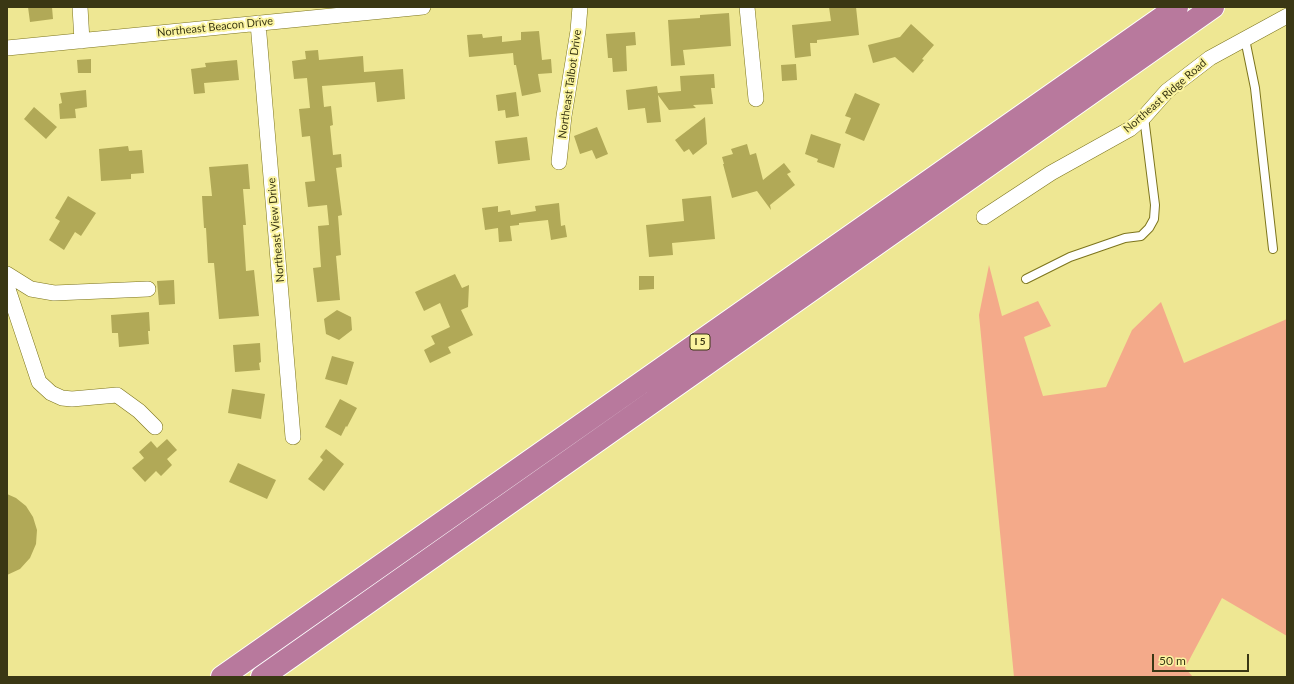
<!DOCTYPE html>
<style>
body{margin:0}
#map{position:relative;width:1294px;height:684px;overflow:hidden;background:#eee793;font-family:Lato,sans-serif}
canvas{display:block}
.frame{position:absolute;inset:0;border:8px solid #3a3714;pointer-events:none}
.scale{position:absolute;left:1152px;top:654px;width:97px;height:18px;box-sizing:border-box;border:2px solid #3a3714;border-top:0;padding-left:5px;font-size:12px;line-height:14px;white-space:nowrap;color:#3a3714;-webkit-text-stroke:3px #fbf4a0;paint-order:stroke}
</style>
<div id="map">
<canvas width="1294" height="684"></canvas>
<div class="frame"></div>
<div class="scale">50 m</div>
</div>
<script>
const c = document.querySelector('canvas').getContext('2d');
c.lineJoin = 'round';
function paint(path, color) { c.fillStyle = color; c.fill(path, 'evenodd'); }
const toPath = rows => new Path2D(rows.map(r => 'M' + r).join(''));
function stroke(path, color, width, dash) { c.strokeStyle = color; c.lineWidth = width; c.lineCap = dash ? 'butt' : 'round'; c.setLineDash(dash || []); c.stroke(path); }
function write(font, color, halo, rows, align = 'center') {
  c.font = font + ' Lato,sans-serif'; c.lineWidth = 4; c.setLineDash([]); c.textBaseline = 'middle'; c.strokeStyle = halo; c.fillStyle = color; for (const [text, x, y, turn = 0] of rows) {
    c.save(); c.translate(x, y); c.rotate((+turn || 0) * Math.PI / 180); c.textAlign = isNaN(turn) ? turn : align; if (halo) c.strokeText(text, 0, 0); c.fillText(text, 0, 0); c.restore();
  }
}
paint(toPath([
 [989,265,1002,316,1038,301,1051,326,1024,337,1043,396,1106,387,1132,330,1161,302,1184,363,1287,319,1287,636,1222,598,1185,668,1193,677,1014,677,979,315]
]), '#f4aa8a');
paint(toPath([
 [28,7,52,7,53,19,30,22],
 [829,7,856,7,859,35,817,40,817,43,810,43,811,56,795,58,792,25,831,21],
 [729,13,731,46,683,50,685,65,671,66,668,20,700,18,700,15],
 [911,24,934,45,922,59,924,60,913,73,895,57,873,63,868,45,900,37],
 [539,31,542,60,551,59,552,73,538,74,541,92,522,96,516,65,514,65,513,53,469,57,467,35,482,34,483,38,502,36,502,42,521,40,521,32],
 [635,32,636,45,626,46,627,71,613,72,612,58,608,58,606,34],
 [318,50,319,60,363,56,364,72,403,69,405,99,377,102,375,82,322,86,324,107,331,106,333,125,330,126,333,155,341,154,342,167,336,168,342,215,338,216,341,255,336,256,340,300,317,302,313,268,321,267,318,226,329,225,327,205,308,207,305,182,315,181,310,136,302,137,299,109,310,108,307,78,294,79,292,61,306,59,305,51],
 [91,59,91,73,78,73,77,60],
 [237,60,239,80,204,83,205,93,194,94,191,69,206,67,205,63],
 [796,64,797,80,782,81,781,65],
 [714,74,715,88,711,88,713,104,693,105,696,108,669,110,658,95,661,122,647,123,645,108,628,110,626,90,657,86,658,93,681,91,680,76],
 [86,90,87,107,75,109,76,118,60,119,59,104,62,103,60,93],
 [516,92,519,116,506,118,505,110,498,111,496,95],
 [855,93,880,104,864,141,845,133,851,118,845,116],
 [34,107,57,127,46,139,24,119],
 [705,117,707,144,693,155,689,149,684,152,675,140],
 [597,127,608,154,596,159,592,150,580,154,574,136],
 [811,134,841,144,834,168,817,162,818,159,805,154],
 [527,137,530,160,498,164,495,141],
 [747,144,750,155,756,153,763,180,784,163,791,172,787,174,795,185,770,205,771,210,757,191,732,198,723,164,724,164,722,157,733,154,731,149],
 [128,146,129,151,142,150,144,173,131,174,131,179,101,181,99,149],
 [248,164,250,189,243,189,246,225,243,225,246,271,254,270,259,316,219,319,214,263,208,263,206,228,204,228,202,196,212,196,209,167],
 [68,196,96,213,81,236,75,232,64,250,49,240,60,221,55,218],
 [711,196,715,239,672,243,673,255,649,257,646,225,684,221,682,199],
 [559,203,561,226,565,225,567,237,551,240,548,220,519,223,519,225,510,226,512,241,499,242,498,228,485,230,482,208,498,206,498,212,510,210,511,215,536,211,535,206],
 [455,274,462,288,469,285,468,307,461,310,473,335,448,347,451,353,430,363,424,350,435,344,431,336,450,327,440,303,424,311,415,292],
 [639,276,654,276,654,289,639,290],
 [174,280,175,304,159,305,157,281],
 [337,310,351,317,352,330,339,340,326,334,324,319],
 [149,312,150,331,148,331,149,344,119,347,118,333,112,333,111,315],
 [260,343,261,362,259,363,260,370,235,372,233,345],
 [332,356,354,362,347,385,325,379],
 [232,389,265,394,261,419,228,413],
 [340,399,357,408,347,427,346,426,341,436,325,427],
 [167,439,177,450,167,459,172,465,161,476,156,471,145,482,132,468,144,458,139,452,151,441,157,448],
 [326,449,344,464,324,491,308,479,323,460,320,457],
 [238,463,276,480,267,499,229,482],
 [7,494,16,498,26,506,33,517,37,530,36,544,30,558,20,569,7,575]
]), '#b1a957');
const lane = toPath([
 [1245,39,1255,88,1273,249],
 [1026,279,1070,257,1125,238,1141,236,1149,228,1154,219,1155,205,1144,117]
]);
const street = toPath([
 [80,7,82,41],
 [747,7,756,99],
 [258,23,293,437],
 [7,48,423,7],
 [559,162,564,116,578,31,580,7],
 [984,217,1051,173,1130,129,1144,117,1167,91,1210,58,1287,16],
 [7,274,31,289,54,293,148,289],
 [7,286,39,382,51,393,62,398,72,399,117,395,139,411,155,427]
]);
const highway = toPath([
 [222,677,1177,7],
 [262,677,1213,7]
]);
stroke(lane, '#7c741c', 10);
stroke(street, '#7c741c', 16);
stroke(highway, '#fff', 24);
stroke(lane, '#fff', 8);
stroke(street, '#fff', 15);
stroke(highway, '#b8799d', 22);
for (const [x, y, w] of [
 [700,342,20]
]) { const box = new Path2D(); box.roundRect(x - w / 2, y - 8, w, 16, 3); c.fillStyle = '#fbf4a0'; c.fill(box); stroke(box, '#3a3714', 1); }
write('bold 10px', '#3a3714', null, [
 ["I 5",700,342]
]);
write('11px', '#3a3714', '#fbf4a0', [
 ["Northeast Beacon Drive",215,27,-6],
 ["Northeast Talbot Drive",570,84,-82],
 ["Northeast Ridge Road",1165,96,-41],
 ["Northeast View Drive",276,230,-95]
]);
</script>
